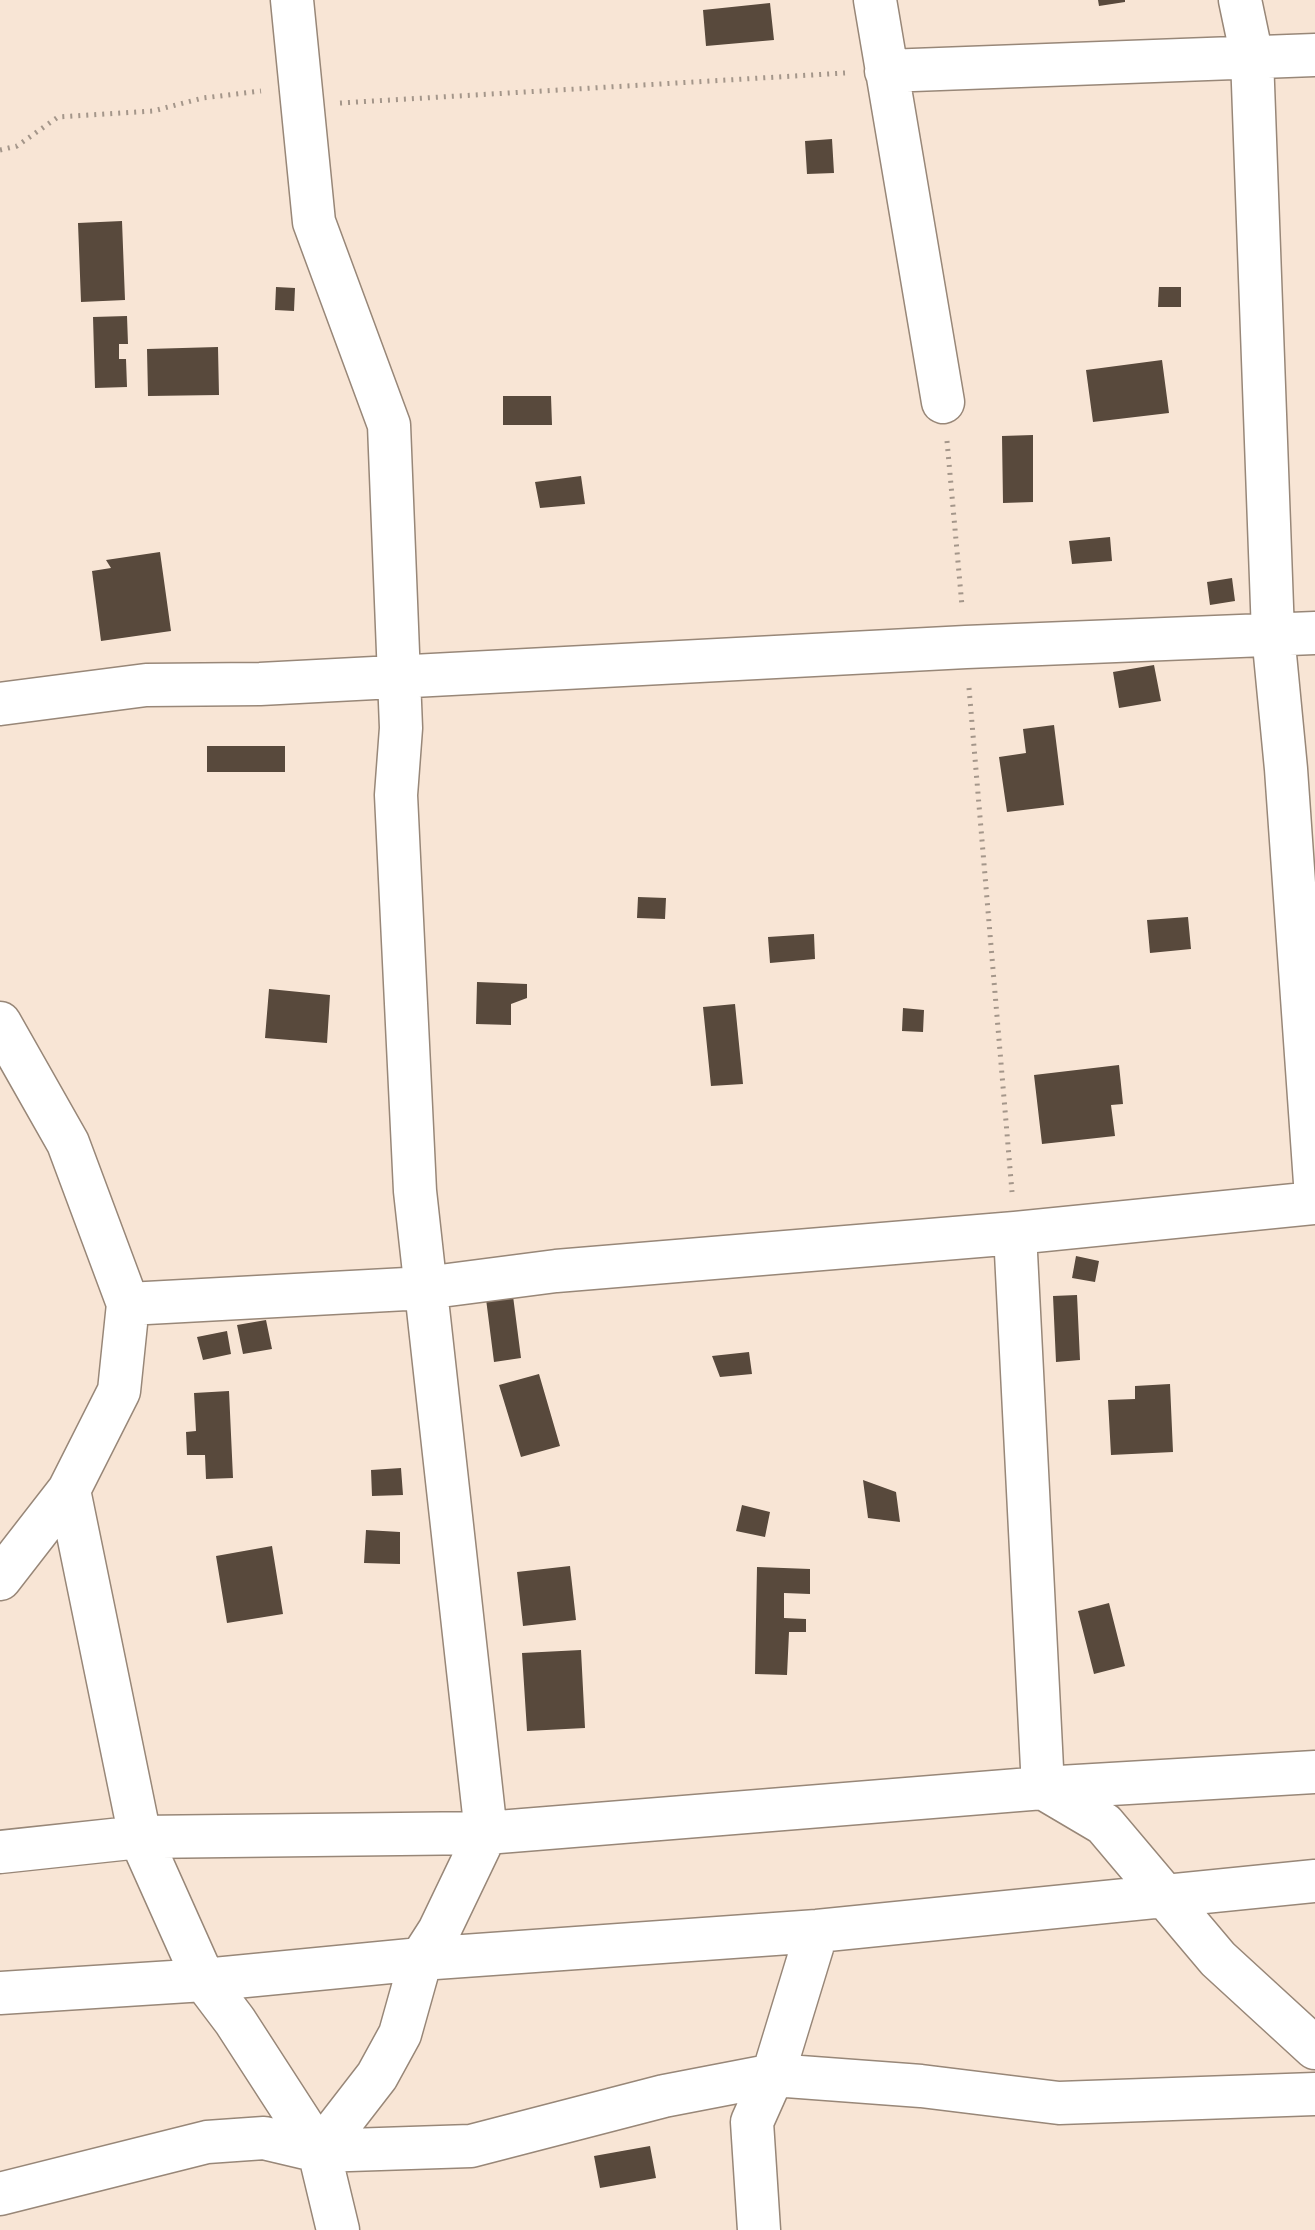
<!DOCTYPE html>
<style>
body{margin:0}
canvas{display:block;background:#f8e5d5}
</style>
<canvas width="1315" height="2230"></canvas>
<script>
const c = document.querySelector('canvas').getContext('2d');
c.lineJoin = 'round';
function paint(path, color) { c.fillStyle = color; c.fill(path, 'evenodd'); }
const toPath = rows => new Path2D(rows.map(r => 'M' + r).join(''));
function stroke(path, color, width, dash) { c.strokeStyle = color; c.lineWidth = width; c.lineCap = dash ? 'butt' : 'round'; c.setLineDash(dash || []); c.stroke(path); }
paint(toPath([
 [1098,0,1125,0,1125,2,1099,6],
 [770,3,774,40,706,46,703,10],
 [832,139,834,173,807,174,805,141],
 [122,221,125,300,81,302,78,223],
 [276,287,295,288,294,311,275,310],
 [1159,287,1181,287,1181,307,1158,307],
 [127,316,128,344,119,344,119,359,126,359,127,387,95,388,93,317],
 [218,347,219,395,148,396,147,349],
 [1162,360,1169,413,1093,422,1086,370],
 [503,396,551,396,552,425,503,425],
 [1033,435,1033,502,1003,503,1002,436],
 [581,476,585,504,540,508,535,482],
 [1110,537,1112,561,1072,564,1069,541],
 [160,552,171,631,101,641,92,571,111,568,106,560],
 [1232,578,1235,601,1210,605,1207,582],
 [1154,665,1161,701,1119,708,1113,672],
 [1054,725,1064,805,1007,812,999,757,1026,753,1023,729],
 [207,746,285,746,285,772,207,772],
 [638,897,666,898,665,919,637,918],
 [1188,917,1191,949,1150,953,1147,920],
 [814,934,815,959,770,963,768,937],
 [477,982,527,984,527,998,511,1004,511,1025,476,1024],
 [269,989,330,995,327,1043,265,1038],
 [735,1004,743,1084,711,1086,703,1007],
 [903,1008,924,1010,923,1032,902,1031],
 [1119,1065,1123,1104,1111,1105,1115,1136,1042,1144,1034,1075],
 [1076,1256,1099,1261,1095,1282,1072,1278],
 [1077,1295,1080,1360,1056,1362,1053,1296],
 [513,1296,521,1358,494,1362,486,1299],
 [266,1320,272,1349,243,1354,237,1325],
 [227,1331,231,1354,203,1360,197,1337],
 [749,1352,752,1374,720,1377,712,1356],
 [539,1374,560,1446,521,1457,499,1385],
 [1170,1384,1173,1452,1111,1455,1108,1400,1135,1399,1135,1386],
 [229,1391,233,1478,206,1479,205,1455,187,1455,186,1432,196,1431,194,1393],
 [401,1468,403,1495,372,1496,371,1470],
 [863,1480,896,1492,900,1522,868,1518],
 [742,1505,770,1512,765,1537,736,1531],
 [366,1530,400,1532,400,1564,364,1563],
 [272,1546,283,1614,227,1623,216,1556],
 [570,1566,576,1620,523,1626,517,1572],
 [757,1567,810,1569,810,1594,784,1593,784,1618,806,1619,806,1632,789,1632,787,1675,755,1674],
 [1109,1603,1125,1666,1094,1674,1078,1611],
 [581,1650,585,1728,527,1731,522,1653],
 [650,2146,656,2178,600,2188,594,2156]
]), '#58493c');
const street = toPath([
 [292,0,314,222,389,425,401,728,396,795,415,1191,486,1833,439,1931,421,1959,400,2034,377,2076,319,2151],
 [875,0,943,402],
 [1240,0,1252,57,1273,634,1286,769,1315,1183],
 [886,71,1315,55],
 [0,704,146,685,260,684,966,647,1315,633],
 [0,1023,68,1143,128,1304,119,1391,69,1490,140,1837,204,1980,235,2021,319,2151,338,2230],
 [1015,1233,1043,1788],
 [128,1304,425,1288,556,1271,1015,1233,1315,1203],
 [0,1579,69,1490],
 [1043,1788,1104,1824,1218,1959,1315,2048],
 [0,1852,140,1837,486,1833,1043,1788,1315,1772],
 [0,1993,204,1980,421,1959,817,1931,1315,1881],
 [0,2194,207,2142,264,2138,319,2151,471,2146,664,2096,773,2075,921,2086,1059,2103,1315,2094],
 [759,2230,752,2122,773,2075,817,1931]
]);
stroke(street, '#988778', 45);
stroke(toPath([
 [340,103,845,73],
 [0,150,17,146,58,117,153,111,203,98,261,91],
 [947,441,962,606],
 [969,688,1012,1192]
]), '#a4968a', 5, [2, 6]);
stroke(street, '#fff', 42);
</script>
